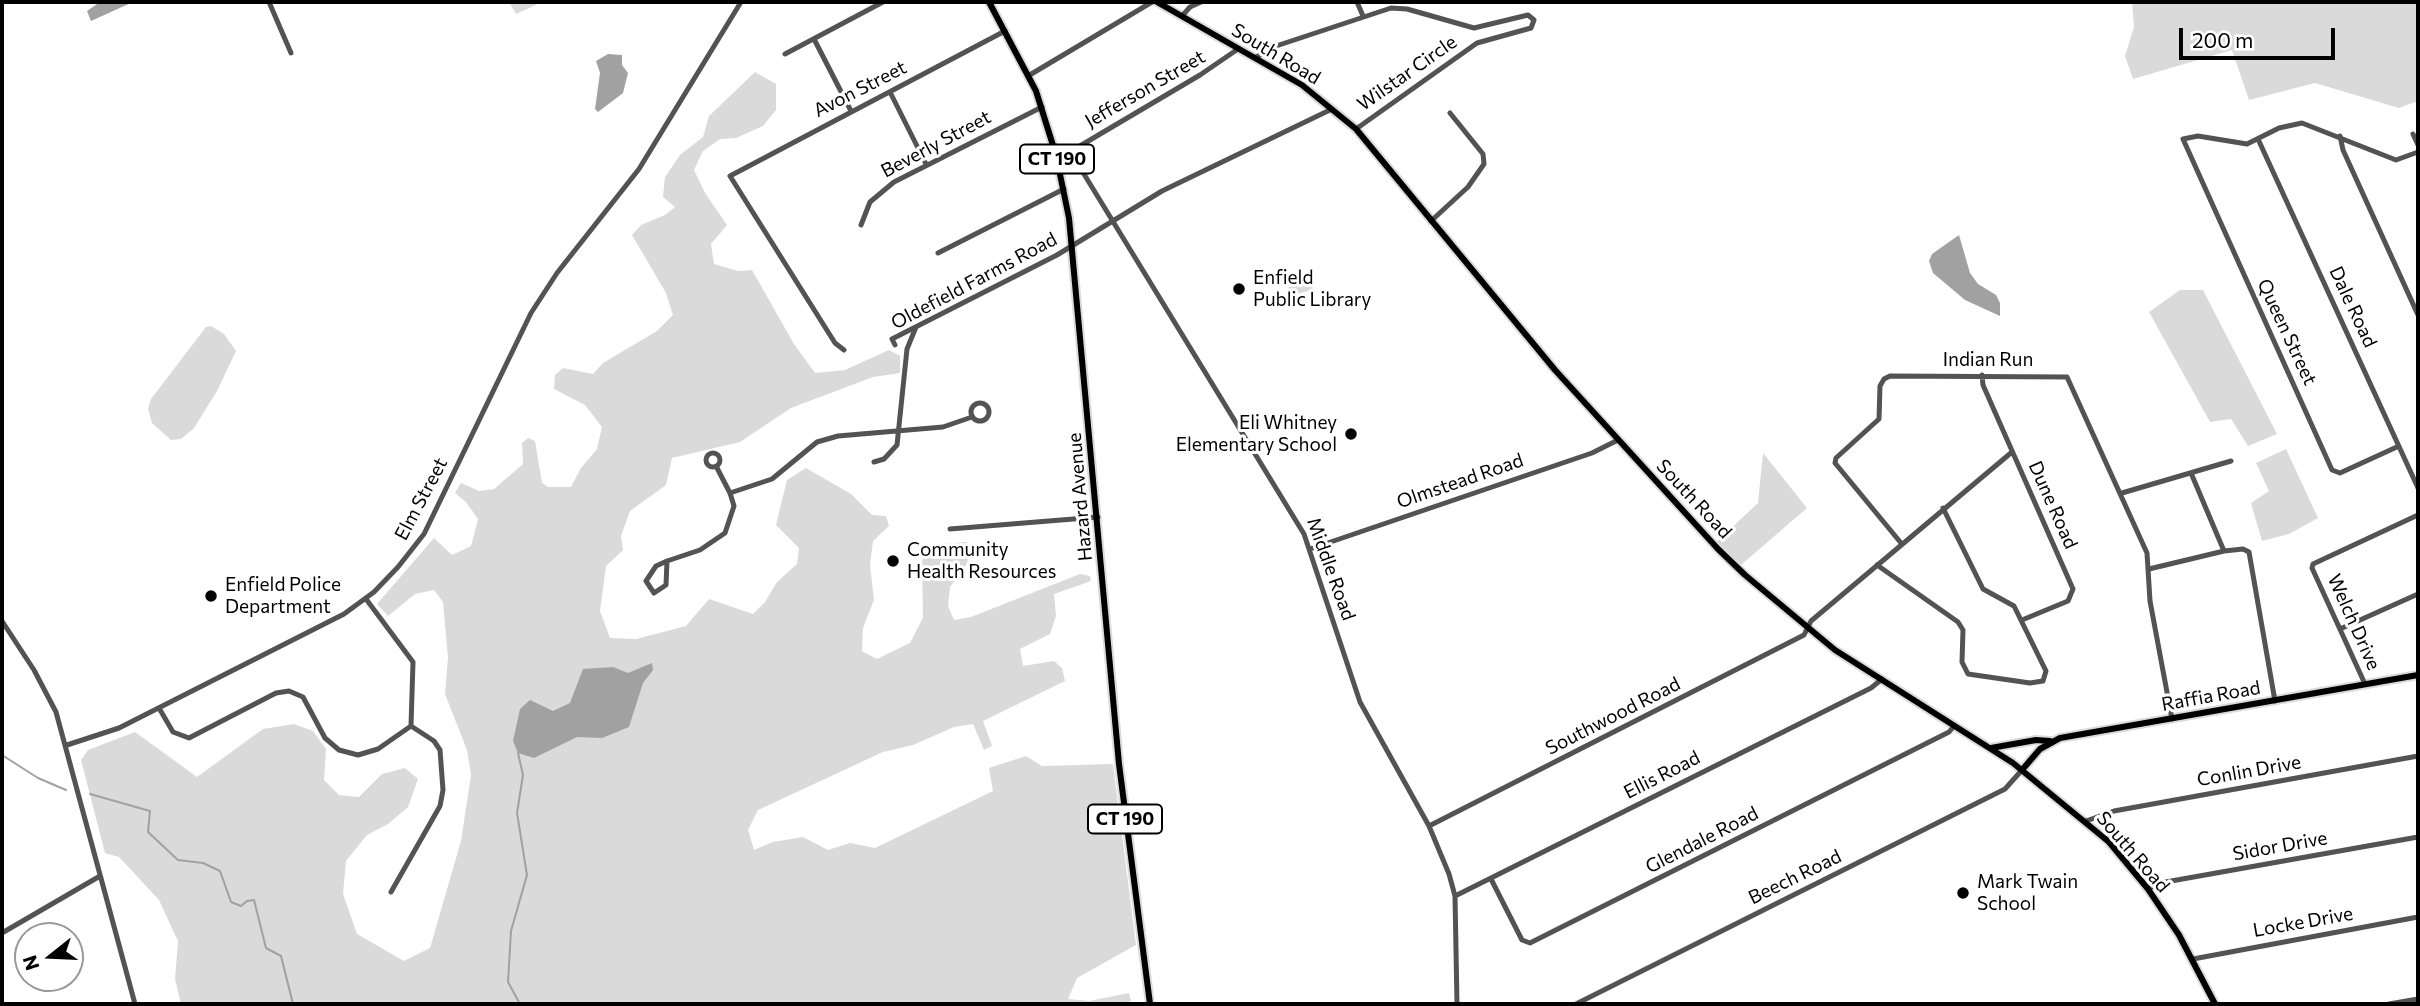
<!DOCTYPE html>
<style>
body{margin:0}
#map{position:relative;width:2420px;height:1006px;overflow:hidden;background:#fff;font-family:Commissioner,sans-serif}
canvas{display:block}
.frame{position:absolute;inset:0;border:4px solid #000;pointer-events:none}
.north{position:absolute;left:14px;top:922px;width:70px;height:70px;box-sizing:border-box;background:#fff;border:2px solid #999;border-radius:50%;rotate:252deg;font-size:19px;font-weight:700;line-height:28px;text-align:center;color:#000}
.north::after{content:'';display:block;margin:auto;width:24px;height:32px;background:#000;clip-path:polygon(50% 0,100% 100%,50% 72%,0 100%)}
.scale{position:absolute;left:2179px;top:28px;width:156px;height:32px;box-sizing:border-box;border:4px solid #000;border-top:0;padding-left:9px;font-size:21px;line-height:24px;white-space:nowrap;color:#000;-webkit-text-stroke:5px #fff;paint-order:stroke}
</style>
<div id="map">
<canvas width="2420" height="1006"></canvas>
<div class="frame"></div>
<div class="north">N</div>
<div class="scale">200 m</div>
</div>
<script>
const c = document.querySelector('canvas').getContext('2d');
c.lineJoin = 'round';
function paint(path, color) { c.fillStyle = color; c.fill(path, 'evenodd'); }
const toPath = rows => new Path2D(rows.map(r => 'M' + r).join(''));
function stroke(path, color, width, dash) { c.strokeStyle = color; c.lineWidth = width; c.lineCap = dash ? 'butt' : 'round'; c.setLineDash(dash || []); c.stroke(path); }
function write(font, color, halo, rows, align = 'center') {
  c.font = font + ' Commissioner,sans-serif'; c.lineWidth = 6; c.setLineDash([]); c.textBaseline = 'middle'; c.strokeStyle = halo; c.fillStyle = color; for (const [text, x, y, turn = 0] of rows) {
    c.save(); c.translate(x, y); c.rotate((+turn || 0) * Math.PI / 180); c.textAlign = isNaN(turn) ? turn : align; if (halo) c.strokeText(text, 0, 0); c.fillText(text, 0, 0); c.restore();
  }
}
paint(toPath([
 [509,2,542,2,516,14],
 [2132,2,2418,2,2418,101,2399,108,2315,83,2249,100,2232,50,2133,79,2125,56,2134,27],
 [755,72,776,84,776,110,763,126,736,138,720,139,703,151,694,170,705,193,727,225,711,244,714,264,738,271,752,270,794,344,815,373,845,370,889,350,900,356,900,373,873,377,791,408,740,442,672,458,666,485,630,511,621,536,623,550,606,566,600,611,610,638,636,639,686,626,709,599,753,614,765,602,777,582,797,564,799,548,776,525,787,480,806,468,851,494,872,515,886,516,889,526,873,541,870,565,874,600,863,628,862,651,877,659,910,643,923,618,922,562,926,545,967,542,972,550,966,565,950,587,948,606,954,620,971,617,1080,574,1090,576,1091,581,1054,594,1056,616,1050,634,1020,649,1023,666,1054,661,1062,668,1065,681,983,721,992,746,984,750,973,724,954,727,913,745,883,752,758,810,748,830,754,850,773,842,803,837,828,850,850,843,875,848,993,791,989,768,1026,756,1042,766,1113,764,1136,945,1077,978,1068,999,1089,1001,1129,993,1131,1001,1122,1004,181,1004,175,979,178,941,159,900,119,857,105,853,81,760,88,750,135,732,197,777,263,729,294,724,313,731,326,749,324,780,339,795,359,797,382,774,405,768,418,779,408,807,388,824,367,835,346,861,343,894,357,934,404,961,430,948,461,841,471,775,467,750,445,694,448,658,443,602,434,590,415,594,388,616,377,604,434,538,452,555,471,546,478,519,466,502,455,493,461,483,479,491,494,489,523,464,522,443,528,438,535,441,542,483,548,487,571,487,581,468,597,449,602,427,585,405,554,389,555,375,563,368,593,374,603,363,657,331,673,315,666,293,632,235,641,225,665,215,675,207,663,197,665,177,680,155,703,137,709,116],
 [1294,281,1311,281,1313,290,1291,295,1288,288],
 [2180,290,2203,290,2277,434,2248,446,2231,419,2210,422,2149,312],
 [211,326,224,334,236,351,217,391,194,428,181,439,171,440,152,423,148,409,151,399,206,327],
 [2286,449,2318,518,2289,534,2262,541,2251,503,2269,491,2256,463],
 [1763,453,1807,508,1734,571,1711,547,1758,503]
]), '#dadada');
paint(toPath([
 [100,2,133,2,91,21,87,11],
 [608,54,622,55,622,65,628,73,623,93,598,112,595,109,600,73,596,61],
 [1959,235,1970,273,1978,284,1996,295,2000,303,2000,316,1965,300,1933,273,1929,261,1932,254],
 [652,663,653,670,643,683,629,727,602,738,577,737,534,758,518,753,513,741,520,709,530,700,553,711,570,703,583,669,613,667,628,673]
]), '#a1a1a1');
stroke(toPath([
 [518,753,523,775,517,813,527,875,511,931,508,982,520,1004],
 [2,755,38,778,66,790],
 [90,794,150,811,148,832,178,860,203,863,220,871,231,902,241,906,247,901,254,900,266,948,281,956,293,1004]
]), '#a1a1a1', 2);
const major = toPath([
 [989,2,1036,91,1056,155,1069,218,1119,764,1150,1004],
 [1157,2,1302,85,1356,129,1555,370,1718,549,1745,575,1835,650,2013,763,2109,842,2148,889,2179,935,2215,1004],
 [1991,748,2036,740,2050,741],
 [2022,770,2040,749,2060,738,2418,675]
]);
stroke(major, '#dbdbdb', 10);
stroke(toPath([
 [269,2,291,53],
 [1357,2,1363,16],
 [1182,16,1190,7,1201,2],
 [814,39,851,111],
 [785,54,883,2],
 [1255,58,1273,47,1391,8,1407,9,1474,28,1528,15,1534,20,1531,28,1477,43,1356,129],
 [1028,76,1152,2],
 [890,92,926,164],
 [2413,134,2418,145],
 [2340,136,2343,150,2418,315],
 [2258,139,2418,488],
 [1068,153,1200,75,1238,49],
 [1056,155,1068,153,1076,161,1304,534,1360,702,1429,826,1449,874,1455,896,1457,1004],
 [1431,221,1468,187,1484,164,1483,154,1450,113],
 [861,225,870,202,894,182,1042,107],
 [938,253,1064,189],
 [895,345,892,339,1057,255,1162,191,1332,109],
 [844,350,835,343,730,176,1005,31],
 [1982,375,1983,385,2073,589,2068,601,2022,620],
 '971 412a9 9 0 1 1 18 0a9 9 0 1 1-18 0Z',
 [2399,446,2340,473,2332,470,2183,139,2198,136,2247,144,2279,128,2302,123,2396,160,2418,152],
 '706 460a7 7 0 1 1 14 0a7 7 0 1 1-14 0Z',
 [874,462,884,459,897,445,907,349,916,327],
 [716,466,730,493],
 [2191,473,2224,551],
 [2122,493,2231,461],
 [950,529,1098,517],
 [1901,543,1835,463,1836,458,1879,419,1880,386,1884,379,1890,376,2067,377,2147,553,2150,601,2172,719],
 [1310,549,1592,453,1618,440],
 [667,561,666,585,654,593,646,581,656,566,667,561,700,550,725,533,734,506,730,493,772,479,817,442,838,436,943,427,972,417],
 [1877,565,1958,622,1963,630,1962,662,1968,674,2030,683,2043,681,2046,671,2014,606,1983,589,1943,508],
 [2149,569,2224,551,2243,549,2249,552,2275,701],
 [2,621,34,670,56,712,135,1004],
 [2340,629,2418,594],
 [2365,684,2312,568,2313,564,2418,515],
 [159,708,173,732,189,738,276,693,289,691,303,697,325,738,339,750,358,755,378,749,411,726,413,662,366,599],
 [67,745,119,728,344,614,374,592,398,567,424,534,531,313,557,273,639,169,741,2],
 [2086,821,2114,811,2418,756],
 [1429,826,1804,635,1811,621,2012,452],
 [1491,879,1522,940,1530,943,1949,732,1954,726],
 [2148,889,2160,883,2418,837],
 [391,892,440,806,443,790,440,750,434,741,411,726],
 [1455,896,1871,688,1882,679],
 [2,933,100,876],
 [2193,959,2418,917],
 [1576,1004,1993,795,2005,789,2022,770],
 [2389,1004,2418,999]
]), '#535353', 5);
stroke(major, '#000', 6);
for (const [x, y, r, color] of [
 [1239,289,7,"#000"],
 [1351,434,7,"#000"],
 [893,561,7,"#000"],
 [211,596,7,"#000"],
 [1963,893,7,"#000"]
]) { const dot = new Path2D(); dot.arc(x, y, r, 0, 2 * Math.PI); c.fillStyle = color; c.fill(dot); stroke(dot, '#fff', 2.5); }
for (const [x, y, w] of [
 [1057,159,74],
 [1125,819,74]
]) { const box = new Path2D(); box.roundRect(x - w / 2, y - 14.5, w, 29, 5); c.fillStyle = '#fff'; c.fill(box); stroke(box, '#000', 2); }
write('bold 18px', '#000', null, [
 ["CT 190",1057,159],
 ["CT 190",1125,819]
]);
write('19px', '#000', '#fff', [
 ["South Road",1276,54,31],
 ["Wilstar Circle",1407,73,-35],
 ["Avon Street",860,89,-27],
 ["Jefferson Street",1145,89,-30],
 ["Beverly Street",936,144,-28],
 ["Oldefield Farms Road",974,281,-28],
 ["Dale Road",2353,307,65],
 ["Queen Street",2287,332,65],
 ["Indian Run",1988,360],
 ["Olmstead Road",1460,481,-19],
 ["Hazard Avenue",1080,497,-95],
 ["Elm Street",421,499,-62],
 ["South Road",1694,499,47],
 ["Dune Road",2053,505,66],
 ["Middle Road",1331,569,70],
 ["Welch Drive",2354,622,66],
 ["Raffia Road",2211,696,-10],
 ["Southwood Road",1613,716,-27],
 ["Conlin Drive",2249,771,-10],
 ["Ellis Road",1662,775,-27],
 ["Glendale Road",1702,840,-27],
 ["Sidor Drive",2280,846,-10],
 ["South Road",2133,852,49],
 ["Beech Road",1795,877,-26],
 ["Locke Drive",2303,922,-10]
]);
write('19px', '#000', '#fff', [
 ["Enfield",1253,278],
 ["Public Library",1253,300],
 ["Eli Whitney",1337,423,"right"],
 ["Elementary School",1337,445,"right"],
 ["Community",907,550],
 ["Health Resources",907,572],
 ["Enfield Police",225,585],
 ["Department",225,607],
 ["Mark Twain",1977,882],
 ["School",1977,904]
], 'left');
</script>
